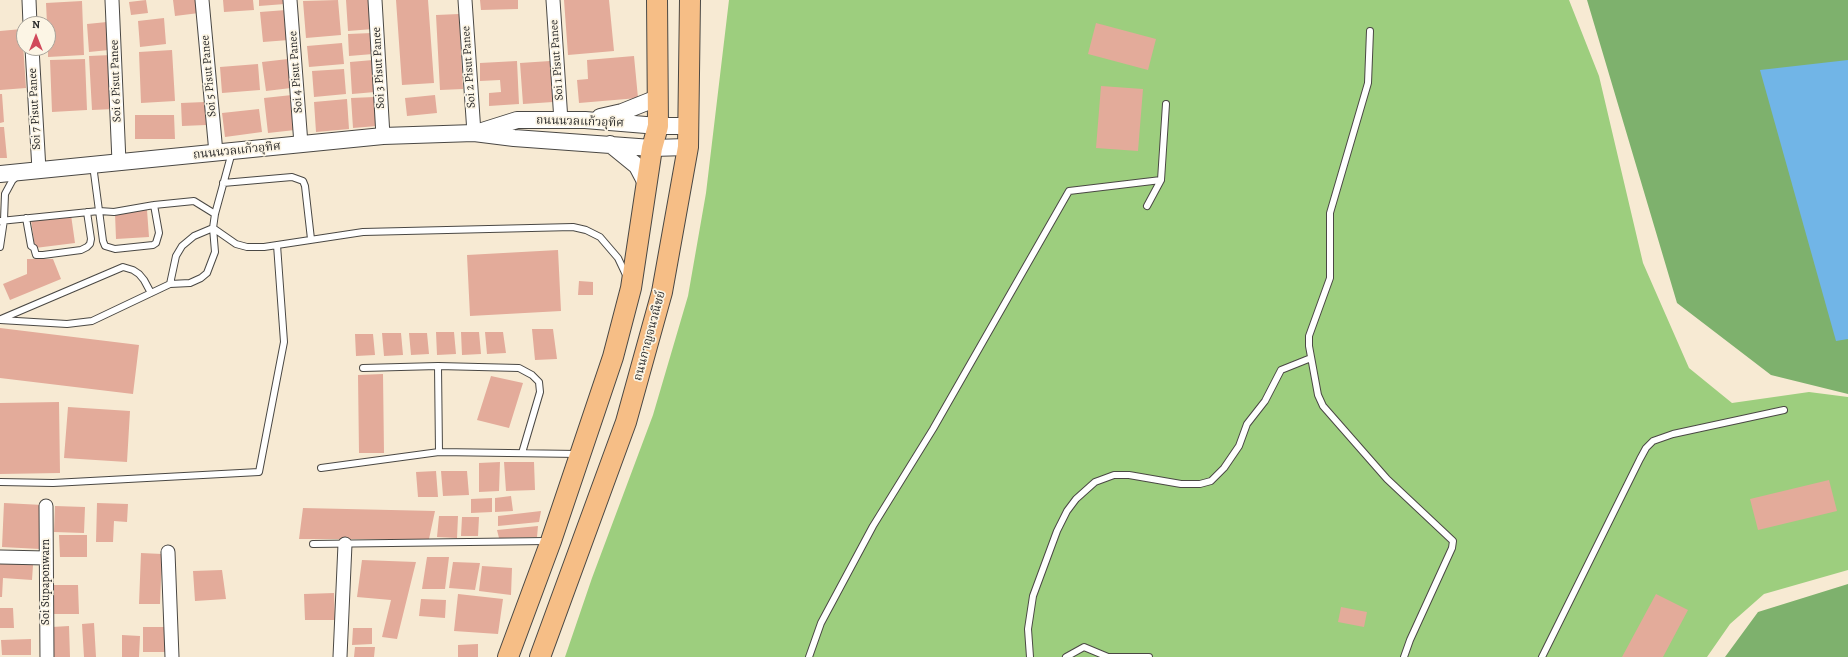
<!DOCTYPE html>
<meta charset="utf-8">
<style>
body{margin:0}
#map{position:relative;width:1848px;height:657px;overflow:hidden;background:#f7ead3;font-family:Alegreya,serif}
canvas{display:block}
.north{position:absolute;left:16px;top:16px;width:40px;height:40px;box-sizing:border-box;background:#fcf5e5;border:1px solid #a8a49b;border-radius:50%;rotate:0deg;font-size:11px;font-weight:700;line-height:16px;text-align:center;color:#2b2b2b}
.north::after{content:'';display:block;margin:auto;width:14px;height:18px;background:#d1495b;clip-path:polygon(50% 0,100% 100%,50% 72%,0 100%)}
</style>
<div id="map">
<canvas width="1848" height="657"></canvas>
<div class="north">N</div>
</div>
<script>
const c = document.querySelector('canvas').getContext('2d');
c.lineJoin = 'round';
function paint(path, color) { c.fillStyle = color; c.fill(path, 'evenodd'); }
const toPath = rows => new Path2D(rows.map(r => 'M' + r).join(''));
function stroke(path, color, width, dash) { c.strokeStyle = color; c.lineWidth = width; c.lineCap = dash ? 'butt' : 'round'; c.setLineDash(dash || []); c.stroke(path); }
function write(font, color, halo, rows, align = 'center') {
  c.font = font + ' Alegreya,"Noto Serif Thai",serif'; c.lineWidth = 3.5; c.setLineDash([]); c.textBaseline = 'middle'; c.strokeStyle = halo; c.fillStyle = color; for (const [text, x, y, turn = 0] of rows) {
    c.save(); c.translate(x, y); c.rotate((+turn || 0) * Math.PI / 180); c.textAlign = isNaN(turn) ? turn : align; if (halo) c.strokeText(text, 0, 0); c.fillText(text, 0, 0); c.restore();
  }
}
paint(toPath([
 [729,0,1569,0,1599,76,1643,263,1689,368,1732,403,1809,392,1848,397,1848,570,1764,594,1730,624,1707,657,565,657,592,578,653,415,688,296,706,193]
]), '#9dce7e');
paint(toPath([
 [1587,0,1848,0,1848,394,1771,375,1677,303],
 [1848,584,1848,657,1725,657,1758,612]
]), '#7eb16d');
paint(toPath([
 [1848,60,1848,339,1836,341,1760,70]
]), '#71b5e7');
paint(toPath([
 [146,0,148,13,131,15,129,2],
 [173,0,198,0,199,13,175,16],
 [223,0,253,0,254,10,224,12],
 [259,0,285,0,285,4,259,6],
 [338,0,341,35,306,38,303,1],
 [346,0,370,0,373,29,348,31],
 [396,0,428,0,434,83,402,85],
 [480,0,518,0,518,9,481,10],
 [564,0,609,0,614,51,568,55],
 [82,1,84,55,48,57,48,24,47,24,46,3],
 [286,10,289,40,263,42,260,12],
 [459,14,463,89,440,90,436,15],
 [164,18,166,44,140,47,138,21],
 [107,22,109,50,89,52,87,24],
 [1096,23,1156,39,1148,70,1088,54],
 [22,29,26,88,0,90,0,31],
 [372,33,373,54,349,56,348,34],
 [342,43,344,64,309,67,307,46],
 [172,50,175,101,141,103,139,52],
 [111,55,114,109,92,110,89,56],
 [634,56,638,98,579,103,577,80,588,79,587,60],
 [85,59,87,110,52,112,50,60],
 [288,59,291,88,266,91,262,62],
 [373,60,375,92,352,94,350,62],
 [517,61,519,104,489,106,489,93,501,92,500,80,480,81,480,63],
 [550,61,553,102,523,104,520,63],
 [258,64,260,90,222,93,220,67],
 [344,69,346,94,314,97,312,71],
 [1101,86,1143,89,1138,151,1096,148],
 [0,94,2,94,4,122,0,123],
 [292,95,295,130,268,133,264,98],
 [435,95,437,113,407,116,405,98],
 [375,97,377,126,353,128,351,98],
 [347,99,349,129,316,132,314,102],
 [205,102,206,125,182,126,181,103],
 [259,109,262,132,225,137,222,113],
 [135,115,174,115,175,139,135,139],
 [0,127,4,127,7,158,0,158],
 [147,210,149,237,116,239,115,213],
 [71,215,75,243,35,248,31,220],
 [558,250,561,311,470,316,467,255],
 [27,259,53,259,61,279,10,300,3,284,27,274],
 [579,281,593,282,593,295,578,295],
 [0,328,139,345,133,394,0,378],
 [532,329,553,329,557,359,535,360],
 [436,332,454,332,456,354,437,355],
 [461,332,479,332,481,354,462,355],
 [485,332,503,332,506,353,487,354],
 [382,333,401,333,403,355,384,356],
 [409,333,427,333,429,354,411,355],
 [355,334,373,334,375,355,356,356],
 [383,374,384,453,359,453,358,375],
 [491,376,523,383,509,428,477,420],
 [59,402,60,473,0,474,0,403],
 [68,407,130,411,127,462,64,458],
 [500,462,499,491,479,492,479,463],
 [504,462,534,462,535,490,506,491],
 [436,471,438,497,418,497,416,472],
 [441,471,467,471,469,495,443,496],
 [1829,480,1837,511,1758,530,1750,499],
 [511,496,513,511,495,512,495,498],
 [492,498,492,512,471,513,471,499],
 [4,503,43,505,40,549,2,547],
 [97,503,128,504,127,522,114,521,113,542,96,542],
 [55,506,85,507,84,533,54,532],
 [303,508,435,511,429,539,299,539],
 [541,511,539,522,498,526,498,516],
 [439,516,458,516,457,538,437,537],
 [462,517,479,517,478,536,461,536],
 [538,526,537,537,499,538,497,530],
 [59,535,87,535,87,557,60,557],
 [141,553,162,554,160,604,139,604],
 [427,557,449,557,445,589,422,589],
 [362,560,416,562,397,639,382,637,391,600,357,597],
 [453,562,480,563,475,590,449,588],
 [0,563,33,565,32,580,3,578,2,597,0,597],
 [482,566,512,568,511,595,479,591],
 [222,570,226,599,195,601,193,571],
 [52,585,78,585,79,614,53,614],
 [334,593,335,620,305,620,304,594],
 [458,594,503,599,498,634,454,631],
 [1656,594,1688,610,1663,657,1622,657],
 [421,599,446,600,445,618,419,616],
 [1341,607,1367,612,1364,627,1338,622],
 [0,608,13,608,14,628,0,628],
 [94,623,96,657,84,657,82,624],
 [69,626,70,657,53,657,52,627],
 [143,627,166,627,165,652,143,652],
 [353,628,372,628,372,644,352,645],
 [122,635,140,636,139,657,122,657],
 [31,639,31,655,2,655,1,640],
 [478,644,478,657,458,657,458,645],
 [355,647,375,647,374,657,354,657]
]), '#e3ab9a');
const service = toPath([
 [1370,31,1368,83,1330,213,1330,278,1309,336,1309,346,1318,395,1323,406,1387,479,1453,541,1452,548,1410,640,1404,657],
 [232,152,215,214,213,228,236,244,247,247,264,247,363,232,573,227,586,230,600,237,618,258,627,277],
 [93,165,103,241,105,246,115,249,153,245,156,243,159,233,154,205],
 [223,183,292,177,303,181,305,186,311,239],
 [1147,206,1161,180,1166,104],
 [26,218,31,246,34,248,36,255,43,255,81,250,87,247,90,244,91,239,87,212],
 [0,221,99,211,114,212,154,205,194,201,215,214],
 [213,228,215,252,207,273,201,278,190,283,170,284,176,256,182,246,194,236,213,228],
 [0,247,4,220,5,194,12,181,18,175],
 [1,319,123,267,133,270,139,274,144,280,151,293],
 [0,320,67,324,92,321,170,284],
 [438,366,439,452],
 [363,368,438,366,519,368,532,375,539,382,540,392,522,453],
 [321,468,439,452,578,454],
 [0,482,53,483,259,472,284,342,277,245],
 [313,544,547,541],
 [809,657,821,623,873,526,933,429,1069,191,1161,180],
 [1030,657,1028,629,1033,596,1057,531,1067,511,1076,499,1095,482,1114,475,1129,475,1181,484,1200,484,1211,481,1224,468,1239,446,1247,424,1265,401,1281,370,1311,358],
 [1066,657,1084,647,1108,657,1149,657],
 [1542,657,1640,459,1646,448,1653,441,1673,434,1784,410]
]);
const minor = toPath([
 [29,0,30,24],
 [112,0,119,162],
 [202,0,216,153],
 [290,0,301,144],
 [375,0,383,136],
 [465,0,474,133],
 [553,0,561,121],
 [32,48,39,170],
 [46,506,47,657],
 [168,552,172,657],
 [0,557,46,558],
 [340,657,345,544]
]);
const tertiary = toPath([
 [600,117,622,112,657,98],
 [479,132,517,120,585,120,658,126,687,126],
 [610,144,637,166,647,185],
 [0,174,383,136,474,133,514,138,652,148,688,147]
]);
const primary = toPath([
 [508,657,551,541,613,357,631,288,652,148,658,126,657,0],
 [540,657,626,422,662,292,688,147,690,0]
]);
stroke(service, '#4a4844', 8);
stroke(minor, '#4a4844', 15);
stroke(tertiary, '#4a4844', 18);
stroke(primary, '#4a4844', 22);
stroke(service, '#fff', 6);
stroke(minor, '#fff', 13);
stroke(tertiary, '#fff', 16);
stroke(primary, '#f6be86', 20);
write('12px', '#2b2b2b', '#fcf5e5', [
 ["Soi 1 Pisut Panee",557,60,-94],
 ["Soi 2 Pisut Panee",469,67,-94],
 ["Soi 3 Pisut Panee",379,68,-93],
 ["Soi 4 Pisut Panee",296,72,-94],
 ["Soi 5 Pisut Panee",209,76,-95],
 ["Soi 6 Pisut Panee",116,81,-92],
 ["Soi 7 Pisut Panee",35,109,-93],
 ["ถนนนวลแก้วอุทิศ",580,122,2],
 ["ถนนนวลแก้วอุทิศ",237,151,-6],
 ["ถนนกาญจนวณิชย์",650,336,-75],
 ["Soi Supaponwarn",46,582,-90]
]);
</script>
